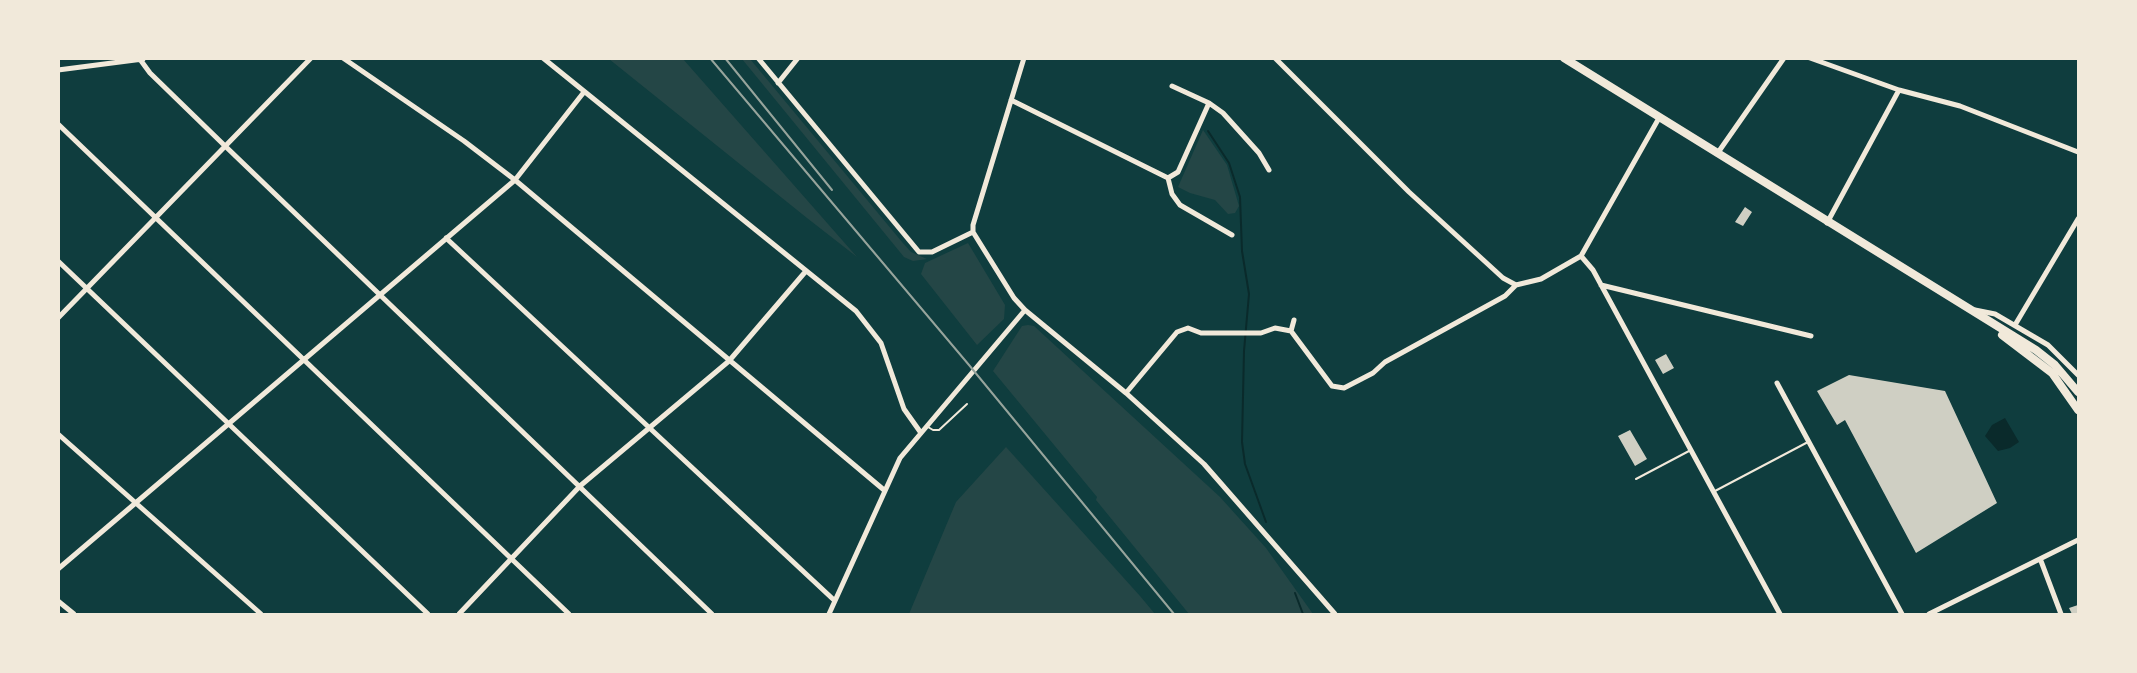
<!DOCTYPE html>
<style>
body{margin:0}
#map{position:relative;width:2137px;height:673px;overflow:hidden;background:#0f3d3e;font-family:"Noto Serif",serif}
canvas{display:block}
.frame{position:absolute;inset:0;border:60px solid #f1e9da;pointer-events:none}
</style>
<div id="map">
<canvas width="2137" height="673"></canvas>
<div class="frame"></div>
</div>
<script>
const c = document.querySelector('canvas').getContext('2d');
c.lineJoin = 'round';
function paint(path, color) { c.fillStyle = color; c.fill(path, 'evenodd'); }
const toPath = rows => new Path2D(rows.map(r => 'M' + r).join(''));
function stroke(path, color, width, dash) { c.strokeStyle = color; c.lineWidth = width; c.lineCap = dash ? 'butt' : 'round'; c.setLineDash(dash || []); c.stroke(path); }
paint(toPath([
 [609,59,683,59,857,257,807,218],
 [742,59,750,59,902,242,911,252,927,259,913,261,904,257],
 [1203,130,1227,165,1239,206,1235,213,1228,214,1215,200,1190,193,1178,187],
 [968,243,1005,305,1004,319,977,345,921,274,925,263],
 [1028,325,1034,326,1220,497,1266,548,1313,614,1189,614,1096,500,1097,497,993,371,1022,326],
 [1006,447,1140,596,1155,614,909,614,956,502]
]), '#244646');
paint(toPath([
 [2005,418,2019,442,2010,448,1998,451,1985,436,1992,425]
]), '#0a2a2b');
stroke(toPath([
 [1208,131,1229,163,1240,197,1242,251,1249,294,1244,351,1242,442,1245,464,1266,522],
 [1295,593,1303,614]
]), '#0a2a2b', 2);
paint(toPath([
 [1745,207,1752,212,1743,226,1735,222],
 [1666,354,1674,368,1663,374,1655,360],
 [1849,375,1945,391,1997,503,1916,553,1845,420,1837,425,1817,391],
 [1630,430,1647,459,1635,466,1618,436],
 [2078,605,2078,614,2072,614,2069,608]
]), '#cfcfc3');
stroke(toPath([
 [928,427,933,430,939,430,967,404],
 [1636,479,1689,451],
 [1715,491,1808,442]
]), '#f1e9da', 2);
stroke(toPath([
 [139,58,150,73,223,144,712,614],
 [343,58,464,141,515,180,884,490],
 [543,58,856,311,881,343,904,409,921,433],
 [758,58,919,252,932,252,973,232],
 [1024,58,973,225,973,232,1014,298,1025,310,1126,393,1204,464,1335,614],
 [1275,58,1409,192,1503,278,1516,285,1541,279,1581,256,1659,118],
 [1810,58,1899,90,1960,106,2078,152],
 [58,70,143,59],
 [778,83,798,58],
 [1172,86,1209,103,1223,113,1259,153,1269,170],
 [1011,100,1168,178,1178,172,1209,103],
 [58,124,569,614],
 [1717,154,1784,58],
 [1168,178,1172,194,1180,205,1232,235],
 [1827,223,1899,90],
 [446,238,835,601],
 [1581,256,1593,270,1780,614],
 [58,261,428,614],
 [1601,285,1811,336],
 [1975,310,1995,314,2048,345,2078,375],
 [58,318,311,58],
 [2015,325,2078,219],
 [1291,331,1294,320],
 [1777,383,1902,614],
 [1126,393,1177,332,1188,328,1201,333,1261,333,1275,328,1291,331,1332,386,1344,388,1373,373,1385,362,1505,296,1516,285],
 [58,434,261,614],
 [2041,561,2061,614],
 [58,569,515,180,584,92],
 [58,601,74,614],
 [459,614,580,486,729,361,806,271],
 [829,614,900,458,1025,310],
 [1929,614,2078,540]
]), '#f1e9da', 5);
stroke(toPath([
 [1564,58,2036,350,2055,365,2078,392],
 [2002,335,2052,373,2078,410]
]), '#f1e9da', 8);
stroke(toPath([
 [710,58,969,365,1174,614],
 [725,58,832,190]
]), '#97a49c', 2);
</script>
